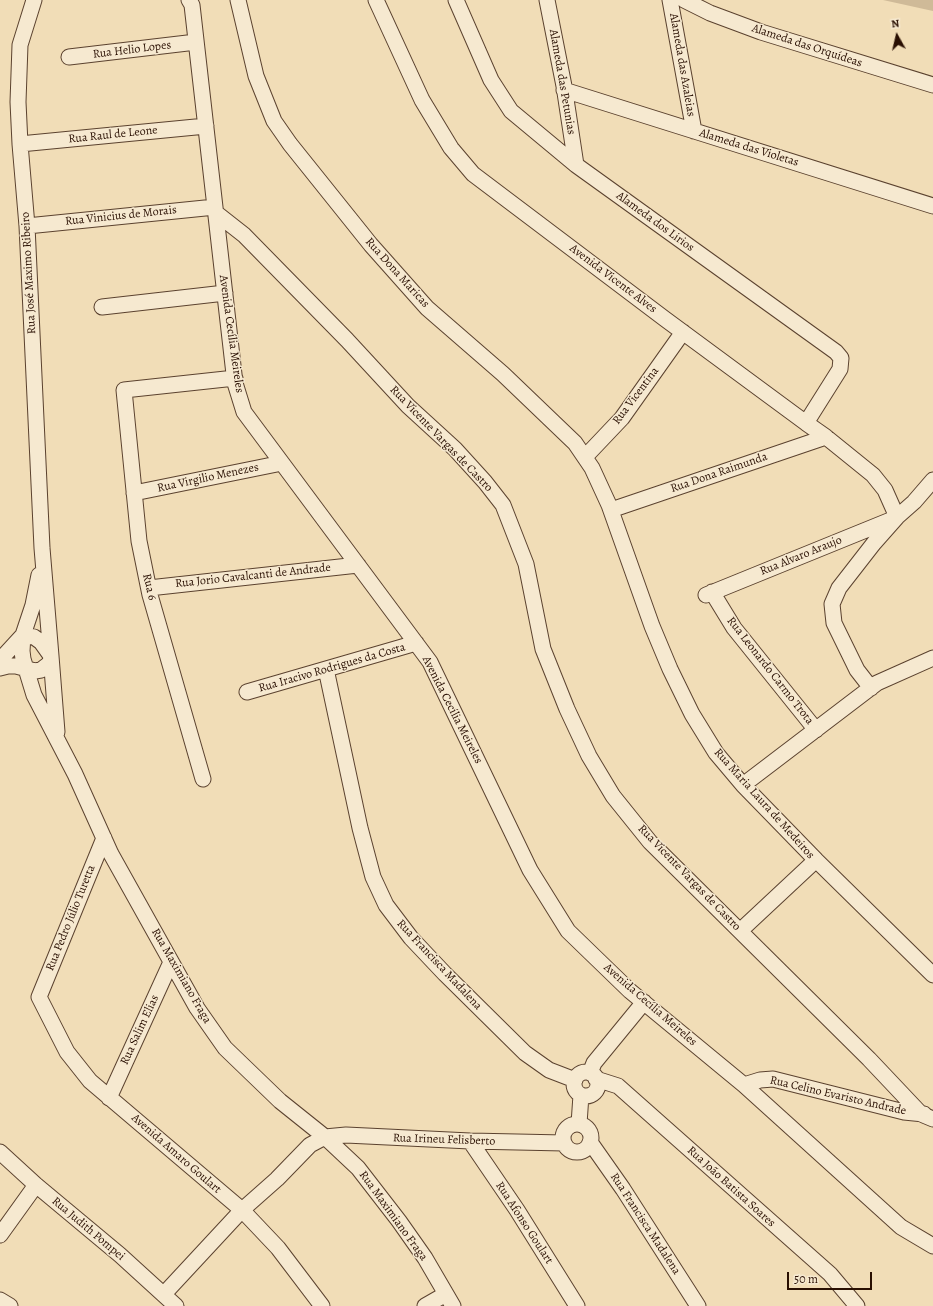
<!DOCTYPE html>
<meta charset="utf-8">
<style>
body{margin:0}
#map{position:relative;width:933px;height:1306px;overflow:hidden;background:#f1ddb7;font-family:Alegreya,serif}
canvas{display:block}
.north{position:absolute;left:877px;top:16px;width:40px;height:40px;-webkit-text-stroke:3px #f6e9d0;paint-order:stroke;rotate:352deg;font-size:11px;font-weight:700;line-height:16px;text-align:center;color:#290f02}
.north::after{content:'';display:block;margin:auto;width:14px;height:18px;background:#290f02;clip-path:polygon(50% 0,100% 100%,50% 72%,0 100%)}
.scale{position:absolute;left:787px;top:1272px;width:85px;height:18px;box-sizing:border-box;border:2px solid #290f02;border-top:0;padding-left:5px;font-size:12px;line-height:14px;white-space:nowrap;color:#290f02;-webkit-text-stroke:3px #f6e9d0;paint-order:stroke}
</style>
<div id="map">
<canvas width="933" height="1306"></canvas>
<div class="north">N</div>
<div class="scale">50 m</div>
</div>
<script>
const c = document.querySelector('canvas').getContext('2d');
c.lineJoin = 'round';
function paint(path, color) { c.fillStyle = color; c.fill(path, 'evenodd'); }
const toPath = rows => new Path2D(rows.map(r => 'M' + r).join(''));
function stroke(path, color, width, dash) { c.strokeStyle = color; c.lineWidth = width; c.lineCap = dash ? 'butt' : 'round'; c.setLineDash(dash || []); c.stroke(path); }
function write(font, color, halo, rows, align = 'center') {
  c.font = font + ' Alegreya,serif'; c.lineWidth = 3; c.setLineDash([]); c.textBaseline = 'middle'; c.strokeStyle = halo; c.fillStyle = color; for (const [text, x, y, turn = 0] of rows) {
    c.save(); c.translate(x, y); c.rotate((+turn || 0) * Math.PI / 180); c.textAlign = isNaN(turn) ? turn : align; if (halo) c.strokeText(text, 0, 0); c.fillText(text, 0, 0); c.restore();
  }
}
paint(toPath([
 [883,0,933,0,933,11]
]), '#cfba98');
const minor = toPath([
 [189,0,192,5,235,383,244,412,430,662,530,870,568,931,630,991,744,1085,901,1227,933,1246],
 [238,0,256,76,274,121,290,144,371,245,427,308,503,374,575,443,592,468,609,505,652,626,670,669,692,714,716,753,743,785,816,860,933,975],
 [376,0,422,100,451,148,473,174,665,319,806,423,826,437,873,475,885,490,897,517],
 [456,0,491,80,511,111,576,165,836,352,841,358,840,369,806,423],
 [547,0,564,86,576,165],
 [670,0,694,131],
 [684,0,710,13,761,32,933,85],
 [69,57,196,42],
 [564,90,933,206],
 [20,144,206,126],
 [216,213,244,235,347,340,408,406,455,449,485,482,503,505,526,564,543,649,567,709,589,756,613,796,650,842,869,1059,921,1114,933,1119],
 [27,226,215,207],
 [102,307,225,293],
 [585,457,622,418,683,332],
 [134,493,282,463],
 [611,510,826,437],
 [149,588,358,565],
 [712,592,734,628,816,730],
 [706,595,893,519],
 [23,635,22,651,23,659,34,695,75,774,111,854,197,1008,225,1048,280,1101,325,1137,358,1168,399,1221,425,1258,453,1306],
 [23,635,34,637,41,642,51,656,57,732],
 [0,660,23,635,33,605,39,575],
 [0,668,8,666,16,666,35,671,41,670,50,663,51,656,42,548,27,226,20,144,18,102,20,45,34,0],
 [326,669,360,828,373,877,386,905,411,938,445,974,525,1053,549,1070,575,1080],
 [871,688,857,670,834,623,832,604,839,588,874,543,897,517,914,502,933,480],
 [247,692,416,643],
 [203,779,150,595,139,541,124,390,235,378],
 [743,785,877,683,933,658],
 [104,838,39,997,67,1052,90,1081,242,1210,278,1248,322,1306],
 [740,931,816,860],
 '574 1084a12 12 0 1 1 24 0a12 12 0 1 1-24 0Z',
 [590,1073,594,1063,644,1002],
 [596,1079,618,1086,830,1274,857,1306],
 [744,1085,760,1080,773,1079,904,1112,924,1114],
 [109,1098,171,962],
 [579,1124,581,1095],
 '563 1138a14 14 0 1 1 28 0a14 14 0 1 1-28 0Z',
 [470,1141,517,1210,577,1306],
 [590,1142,623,1189,698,1306],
 [0,1152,36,1185,120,1255,176,1306],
 [0,1235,36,1185],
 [164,1294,242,1210,277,1179,310,1145,325,1137,346,1135,470,1141,564,1143],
 [0,1300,10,1306],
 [425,1306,446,1294]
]);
stroke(minor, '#5b422f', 17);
stroke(minor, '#f6e9d0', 15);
write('12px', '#290f02', '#f6e9d0', [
 ["Alameda das Orquídeas",807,46,18],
 ["Rua Helio Lopes",132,50,-7],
 ["Alameda das Azaleias",682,65,80],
 ["Alameda das Petunias",562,82,80],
 ["Rua Raul de Leone",113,135,-6],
 ["Alameda das Violetas",749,148,17],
 ["Rua Vinicius de Morais",121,216,-6],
 ["Alameda dos Lirios",655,222,36],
 ["Rua José Maximo Ribeiro",29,273,-93],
 ["Rua Dona Maricas",397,273,48],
 ["Avenida Vicente Alves",613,279,37],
 ["Avenida Cecília Meireles",231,334,82],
 ["Rua Vicentina",636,396,-53],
 ["Rua Vicente Vargas de Castro",441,439,46],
 ["Rua Dona Raimunda",719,473,-19],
 ["Rua Virgilio Menezes",208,478,-12],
 ["Rua Alvaro Araujo",801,556,-22],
 ["Rua Jorio Cavalcanti de Andrade",253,576,-6],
 ["Rua 6",149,587,77],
 ["Rua Iracivo Rodrigues da Costa",332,668,-16],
 ["Rua Leonardo Carmo Trota",770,671,52],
 ["Avenida Cecília Meireles",452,710,63],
 ["Rua Maria Laura de Medeiros",764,804,48],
 ["Rua Vicente Vargas de Castro",689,878,46],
 ["Rua Pedro Júlio Turetta",71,918,-68],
 ["Rua Francisca Madalena",439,965,47],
 ["Rua Maximiano Fraga",181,976,60],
 ["Avenida Cecília Meireles",650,1005,41],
 ["Rua Salim Elias",140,1030,-65],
 ["Rua Celino Evaristo Andrade",838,1096,13],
 ["Rua Irineu Felisberto",444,1140,2],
 ["Avenida Amaro Goulart",176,1154,41],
 ["Rua João Batista Soares",731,1187,42],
 ["Rua Maximiano Fraga",393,1216,54],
 ["Rua Afonso Goulart",524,1223,57],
 ["Rua Francisca Madalena",645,1224,57],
 ["Rua Judith Pompei",88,1229,40]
]);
</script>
